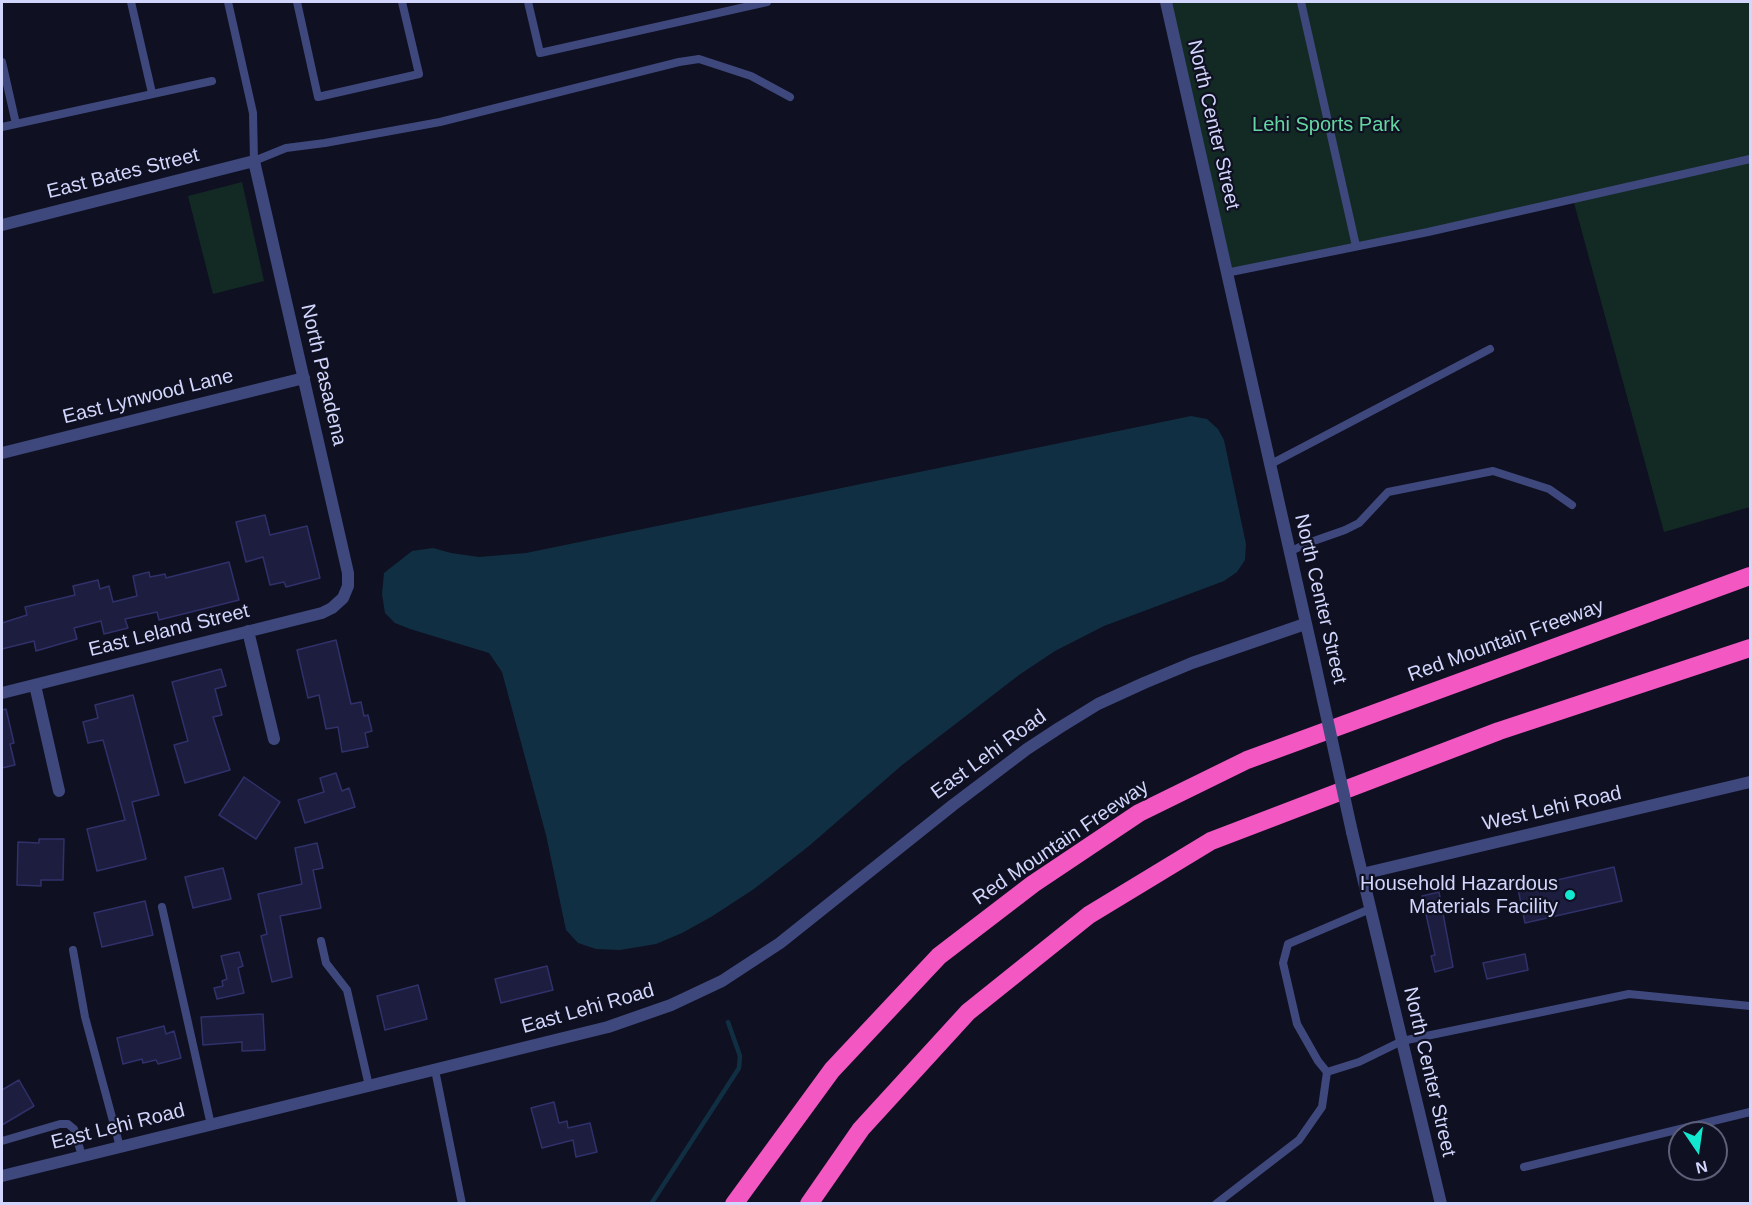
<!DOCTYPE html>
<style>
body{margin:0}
#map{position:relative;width:1752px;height:1205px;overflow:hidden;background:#0f1021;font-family:Arial,sans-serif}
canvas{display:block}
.frame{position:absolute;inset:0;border:3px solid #d2d6fc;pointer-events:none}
.north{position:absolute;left:1668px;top:1121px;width:60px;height:60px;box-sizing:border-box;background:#0f1021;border:2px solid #5d5f79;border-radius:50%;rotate:167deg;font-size:16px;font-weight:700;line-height:24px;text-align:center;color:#d2d6fc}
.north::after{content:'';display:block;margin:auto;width:21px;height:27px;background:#12e8d0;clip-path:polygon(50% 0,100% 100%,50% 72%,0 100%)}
</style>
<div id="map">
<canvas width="1752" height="1205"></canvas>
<div class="frame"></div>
<div class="north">N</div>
</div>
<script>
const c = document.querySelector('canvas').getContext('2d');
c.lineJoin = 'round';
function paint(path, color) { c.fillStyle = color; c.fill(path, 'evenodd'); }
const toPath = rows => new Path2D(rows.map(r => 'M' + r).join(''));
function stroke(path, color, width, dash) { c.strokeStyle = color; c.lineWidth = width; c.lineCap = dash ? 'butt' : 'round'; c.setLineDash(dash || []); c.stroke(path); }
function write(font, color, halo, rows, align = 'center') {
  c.font = font + ' Arial,sans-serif'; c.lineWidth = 4.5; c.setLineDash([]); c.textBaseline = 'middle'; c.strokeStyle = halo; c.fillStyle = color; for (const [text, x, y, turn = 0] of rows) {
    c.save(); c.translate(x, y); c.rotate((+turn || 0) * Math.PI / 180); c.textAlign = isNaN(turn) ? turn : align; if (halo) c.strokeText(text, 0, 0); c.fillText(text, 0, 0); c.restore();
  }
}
paint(toPath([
 [1166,2,1750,2,1750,507,1664,532,1573,199,1226,273],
 [242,182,264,281,213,294,188,196]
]), '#132a24');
paint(toPath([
 [1191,416,1207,419,1218,429,1224,440,1246,544,1245,560,1237,572,1224,581,1104,626,1055,651,1019,675,901,766,809,846,754,889,711,917,682,933,656,944,620,950,596,949,578,943,566,930,546,835,502,672,489,653,410,629,395,623,385,613,382,594,384,573,412,551,433,548,451,553,479,557,526,553]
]), '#112f42');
stroke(toPath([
 [651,1204,739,1068,740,1056,728,1022]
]), '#112f42', 4.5);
const building = toPath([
 [265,515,270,535,307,526,320,578,286,587,284,582,270,585,263,557,246,562,236,522,265,515],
 [229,562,239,600,159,620,157,612,125,619,128,628,104,634,101,621,74,628,77,639,36,651,34,641,2,649,2,623,27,615,25,607,75,595,73,586,98,580,100,589,109,586,113,602,137,596,133,576,149,572,150,577,165,574,166,578,229,562],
 [336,640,351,704,361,702,364,716,368,715,372,731,365,733,368,747,342,752,338,727,326,729,319,695,308,698,297,650,336,640],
 [221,669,226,686,215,689,222,715,213,717,230,770,185,783,174,745,188,741,172,682,221,669],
 [133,695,159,795,132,802,146,859,97,871,87,829,125,820,103,740,88,743,83,722,98,718,95,705,133,695],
 [6,709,14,743,10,744,15,765,2,768,2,710,6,709],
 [336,773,342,791,349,788,355,807,305,823,298,800,324,792,320,778,336,773],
 [244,777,280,802,256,839,219,815,244,777],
 [39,839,64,839,63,880,41,880,41,886,17,885,18,842,39,843,39,839],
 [317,843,323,868,313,870,321,908,280,916,292,977,272,982,261,936,267,934,258,894,302,884,295,848,317,843],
 [1614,867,1622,901,1525,923,1518,889,1614,867],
 [223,868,231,899,193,908,185,877,223,868],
 [1439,892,1453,967,1435,972,1431,956,1435,955,1422,896,1439,892],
 [145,901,153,935,102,947,94,913,145,901],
 [239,952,243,966,238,968,244,993,217,999,214,988,223,986,222,981,227,979,221,956,239,952],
 [1525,954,1528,970,1487,979,1483,963,1525,954],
 [547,966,553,990,501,1003,495,979,547,966],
 [418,985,427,1019,385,1030,377,996,418,985],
 [263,1014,265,1050,242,1051,242,1042,203,1045,201,1017,263,1014],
 [164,1026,166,1034,174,1031,181,1058,158,1064,156,1060,143,1063,142,1059,123,1064,117,1038,164,1026],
 [19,1080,34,1106,2,1125,2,1090,19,1080],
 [554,1102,559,1123,567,1121,568,1128,590,1123,597,1152,576,1157,573,1140,542,1148,531,1108,554,1102]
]);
paint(building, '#1d1d40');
stroke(building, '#30316a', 1.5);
stroke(toPath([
 [131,2,152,93],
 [228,2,253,113,254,161,286,148,325,143,440,122,679,62,699,59,751,76,790,97],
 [297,2,318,97,419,74,402,2],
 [528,2,540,53,767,2],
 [1301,2,1356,246],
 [2,62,16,124],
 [2,127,212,81],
 [1226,273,1428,232,1750,159],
 [1269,465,1490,349],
 [1289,552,1308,543,1345,530,1359,523,1388,492,1493,471,1549,489,1572,505],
 [162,907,211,1125],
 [1370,909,1288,944,1283,963,1297,1024,1318,1061,1327,1072,1359,1062,1402,1041,1629,994,1750,1006],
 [321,941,326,963,347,990,369,1086],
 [73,950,85,1017,120,1147],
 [435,1070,462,1204],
 [2,1141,60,1124,68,1124,74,1129,82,1156],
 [1524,1167,1750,1112],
 [1216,1204,1299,1140,1322,1107,1327,1072]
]), '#3e487c', 8);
stroke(toPath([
 [2,225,254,161,348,573,348,586,343,598,332,608,322,613,2,693],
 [2,453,304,378],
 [248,631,274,739],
 [35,685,59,791],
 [1362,874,1750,782],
 [2,1176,608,1027,671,1005,722,981,780,943,953,805,1027,749,1059,728,1098,704,1144,683,1192,663,1305,624]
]), '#3e487c', 12);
stroke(toPath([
 [1166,2,1314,659],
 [1352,832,1441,1204]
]), '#3e487c', 12);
stroke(toPath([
 [734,1204,832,1070,939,956,1033,884,1139,813,1247,760,1750,576],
 [809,1204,861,1129,968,1012,1089,915,1211,841,1499,731,1750,648]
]), '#f257c2', 18);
stroke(toPath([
 [1314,659,1352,832]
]), '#3e487c', 12);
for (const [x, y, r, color] of [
 [1570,895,6,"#12e8d0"]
]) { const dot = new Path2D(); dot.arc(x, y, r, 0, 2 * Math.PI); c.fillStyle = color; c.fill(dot); stroke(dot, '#0f1021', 2); }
write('20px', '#d2d6fc', '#0f1021', [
 ["North Center Street",1213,125,77],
 ["East Bates Street",123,174,-14],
 ["North Pasadena",323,375,77],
 ["East Lynwood Lane",148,397,-14],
 ["North Center Street",1320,599,77],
 ["East Leland Street",169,631,-14],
 ["Red Mountain Freeway",1506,641,-20],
 ["East Lehi Road",989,755,-36],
 ["West Lehi Road",1552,809,-13],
 ["Red Mountain Freeway",1061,843,-34],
 ["East Lehi Road",588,1009,-16],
 ["North Center Street",1429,1072,77],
 ["East Lehi Road",118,1127,-14]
]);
write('20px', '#64d6a1', '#0f1021', [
 ["Lehi Sports Park",1326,125]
]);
write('20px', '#d2d6fc', '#0f1021', [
 ["Household Hazardous",1558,884],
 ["Materials Facility",1558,907]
], 'right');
</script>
